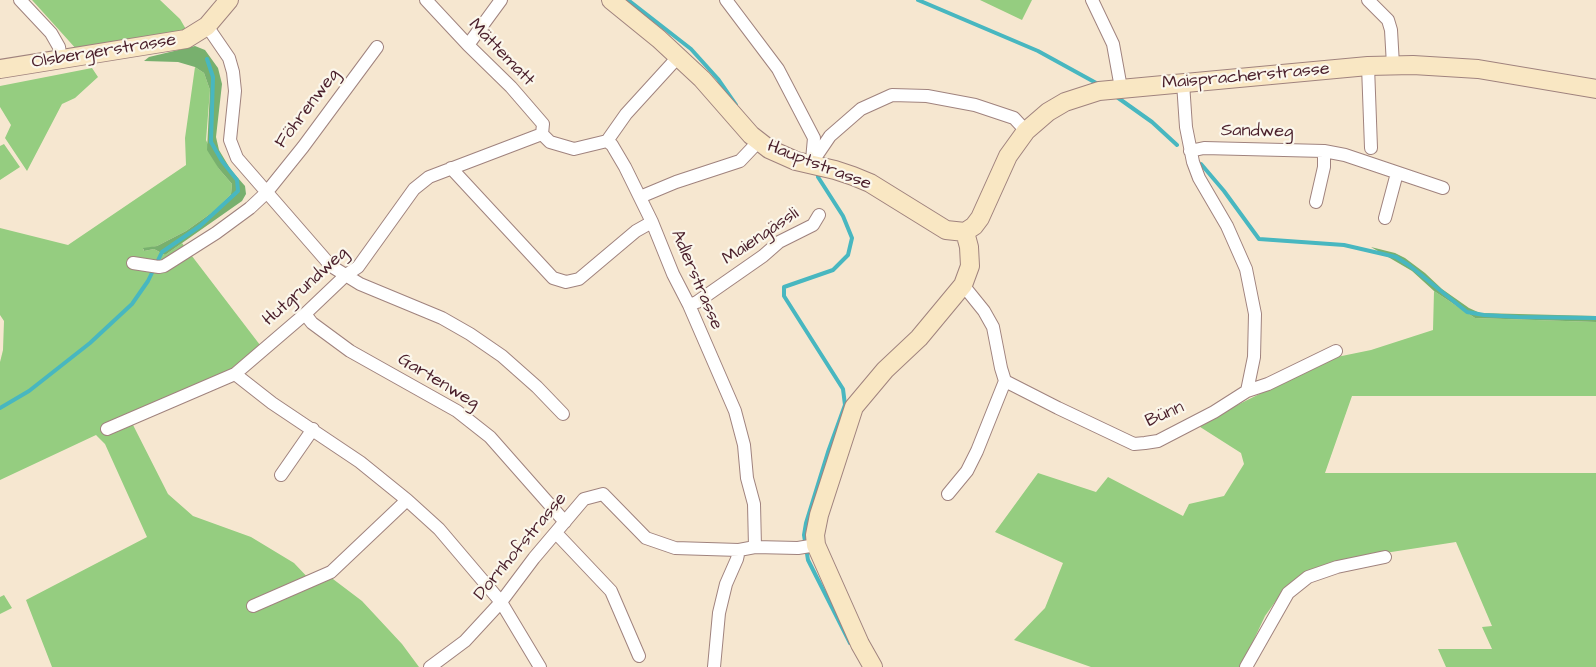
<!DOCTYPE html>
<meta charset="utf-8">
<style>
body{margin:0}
canvas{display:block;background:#f6e7d0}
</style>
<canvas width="1596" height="667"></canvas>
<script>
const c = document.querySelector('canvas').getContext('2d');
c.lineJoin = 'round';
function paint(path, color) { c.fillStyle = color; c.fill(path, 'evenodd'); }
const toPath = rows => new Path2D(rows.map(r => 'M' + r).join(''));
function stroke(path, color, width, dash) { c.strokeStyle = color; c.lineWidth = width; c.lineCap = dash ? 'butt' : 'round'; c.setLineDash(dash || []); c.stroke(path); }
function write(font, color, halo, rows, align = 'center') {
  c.font = font + ' "Architects Daughter",sans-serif'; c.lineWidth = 4.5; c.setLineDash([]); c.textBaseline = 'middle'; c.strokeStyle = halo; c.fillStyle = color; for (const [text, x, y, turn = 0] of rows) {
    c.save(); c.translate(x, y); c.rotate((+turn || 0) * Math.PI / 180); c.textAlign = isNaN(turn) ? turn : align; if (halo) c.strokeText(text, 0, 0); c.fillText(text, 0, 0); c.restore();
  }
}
paint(toPath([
 [32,0,160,0,180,19,187,31,78,51],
 [980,0,1032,0,1022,20],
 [195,67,204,73,210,90,206,140,219,169,232,184,231,194,217,209,186,231,157,246,143,249,144,251,154,249,165,255,182,243,260,345,227,372,131,421,168,494,193,516,251,537,294,563,313,583,329,576,362,601,402,644,419,667,52,667,26,600,147,537,105,444,96,435,0,480,0,362,3,350,4,321,0,315,0,228,68,245,186,165,185,138],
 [92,68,98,77,75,98,62,104,27,171,5,138,11,125,0,107,0,86],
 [4,144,20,167,0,180,0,146],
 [1434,291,1475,318,1596,322,1596,396,1352,396,1325,473,1596,473,1596,667,1446,667,1438,649,1492,649,1482,627,1492,626,1456,542,1372,555,1283,591,1265,616,1241,667,1091,667,1014,640,1045,608,1063,563,995,532,1038,473,1096,492,1108,477,1183,516,1189,504,1224,496,1244,464,1241,453,1197,425,1332,358,1371,350,1433,330],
 [4,595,12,608,0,614,0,597]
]), '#95cd80');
paint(toPath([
 [195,46,205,50,218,68,222,84,216,137,219,150,231,170,245,186,246,194,242,201,165,255,154,249,144,251,143,248,157,246,186,231,217,209,231,194,232,184,219,169,207,150,210,90,204,73,195,67,178,62,144,61,149,57],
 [1371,247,1395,253,1405,258,1425,273,1442,289,1469,308,1480,313,1596,316,1596,322,1475,318,1434,291,1412,271]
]), '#78b06e');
stroke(toPath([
 [628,0,691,49,718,79,736,105],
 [918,0,1038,51,1098,84],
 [1114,95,1152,122,1177,145],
 [1201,164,1224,191,1259,239,1344,245,1396,257,1410,266,1467,312,1484,315,1518,317,1596,318],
 [818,177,843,216,852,238,848,255,833,270,784,287,784,296,843,389,845,405,828,452,806,523,804,535,808,560,850,643],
 [0,408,29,391,90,343,132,304,148,281,162,252,200,226,238,191,237,180,222,161,211,142,213,77,207,59]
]), '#48b7c0', 4);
const street = toPath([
 [20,0,51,33,59,47,61,60],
 [426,0,468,45,511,87,543,124,542,134],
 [726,0,778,69,814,138,812,160],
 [1092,0,1113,44,1121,88],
 [1368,0,1388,20,1391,30,1393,65],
 [207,26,229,58,233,72,235,91,230,140,237,158,331,266,360,284,442,318,470,334,502,356,537,387,563,414],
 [468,45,501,0],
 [1368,66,1371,148],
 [1183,83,1186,127,1193,162,1199,178,1227,226,1246,269,1255,314,1254,357,1247,391],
 [607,141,612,145,625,167,652,222,673,274,689,305,735,411,744,445,747,478,754,504,755,547],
 [607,141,626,114,678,57],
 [1190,151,1204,148,1324,151,1345,155,1443,188],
 [811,164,830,136,861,109,892,95,927,96,975,105,1014,118,1026,131],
 [451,168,553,278,566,282,579,279,636,231,652,222],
 [640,197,676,182,740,161,758,142],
 [1316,202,1324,167,1324,151],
 [1385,218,1397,173],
 [133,263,159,267,164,266,216,233,250,208,266,193,303,147,377,47],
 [963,285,984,311,993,327,1001,368,1005,381],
 [689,305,697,302,763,256,779,242,813,225,819,215],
 [305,314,312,323,350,351,457,411,490,437,565,522],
 [235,374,272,403,360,462,407,500,439,529,501,602,540,667],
 [1005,381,1058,408,1134,444,1145,443,1158,441,1214,412,1247,391,1268,384,1336,351],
 [107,429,235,374,305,314,346,275,358,267,414,189,429,177,542,134,550,142,574,149,607,141],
 [281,475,313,429],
 [948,494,967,471,977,451,1005,381],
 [556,533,611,591,639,656],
 [253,606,331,572,407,500],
 [430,667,465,641,501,602,534,558,584,499,603,494,646,538,675,548,739,550,755,547,798,548,816,545],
 [714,667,719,613,726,584,737,559,739,550],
 [1246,667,1288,593,1308,577,1337,567,1385,557]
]);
const secondary = toPath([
 [611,0,659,39,702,79,751,135,769,149,796,161,835,170,853,176,870,183,946,230,965,232],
 [0,69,186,39,207,26,229,0],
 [965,232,974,226,980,218,1008,156,1026,131,1048,112,1065,102,1099,91,1368,66,1413,65,1478,69,1596,89],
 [873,667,860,644,816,545,815,535,819,515,854,407,885,370,919,338,963,285,970,266,969,247,965,232]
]);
stroke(street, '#a0837e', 14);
stroke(secondary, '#a0837e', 20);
stroke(street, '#fff', 12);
stroke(secondary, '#f9e7c3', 18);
write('18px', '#4a1f2b', '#fbf7ec', [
 ["Olsbergerstrasse",104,52,-9],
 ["Mättematt",501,53,46],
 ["Maispracherstrasse",1246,77,-5],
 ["Föhrenweg",308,109,-53],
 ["Sandweg",1257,132,1],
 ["Hauptstrasse",819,166,21],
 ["Maiengässli",761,237,-34],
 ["Adlerstrasse",696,280,67],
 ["Hutgrundweg",306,287,-42],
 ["Gartenweg",438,382,31],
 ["Bünn",1165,415,-24],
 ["Dornhofstrasse",521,547,-50]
]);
</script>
